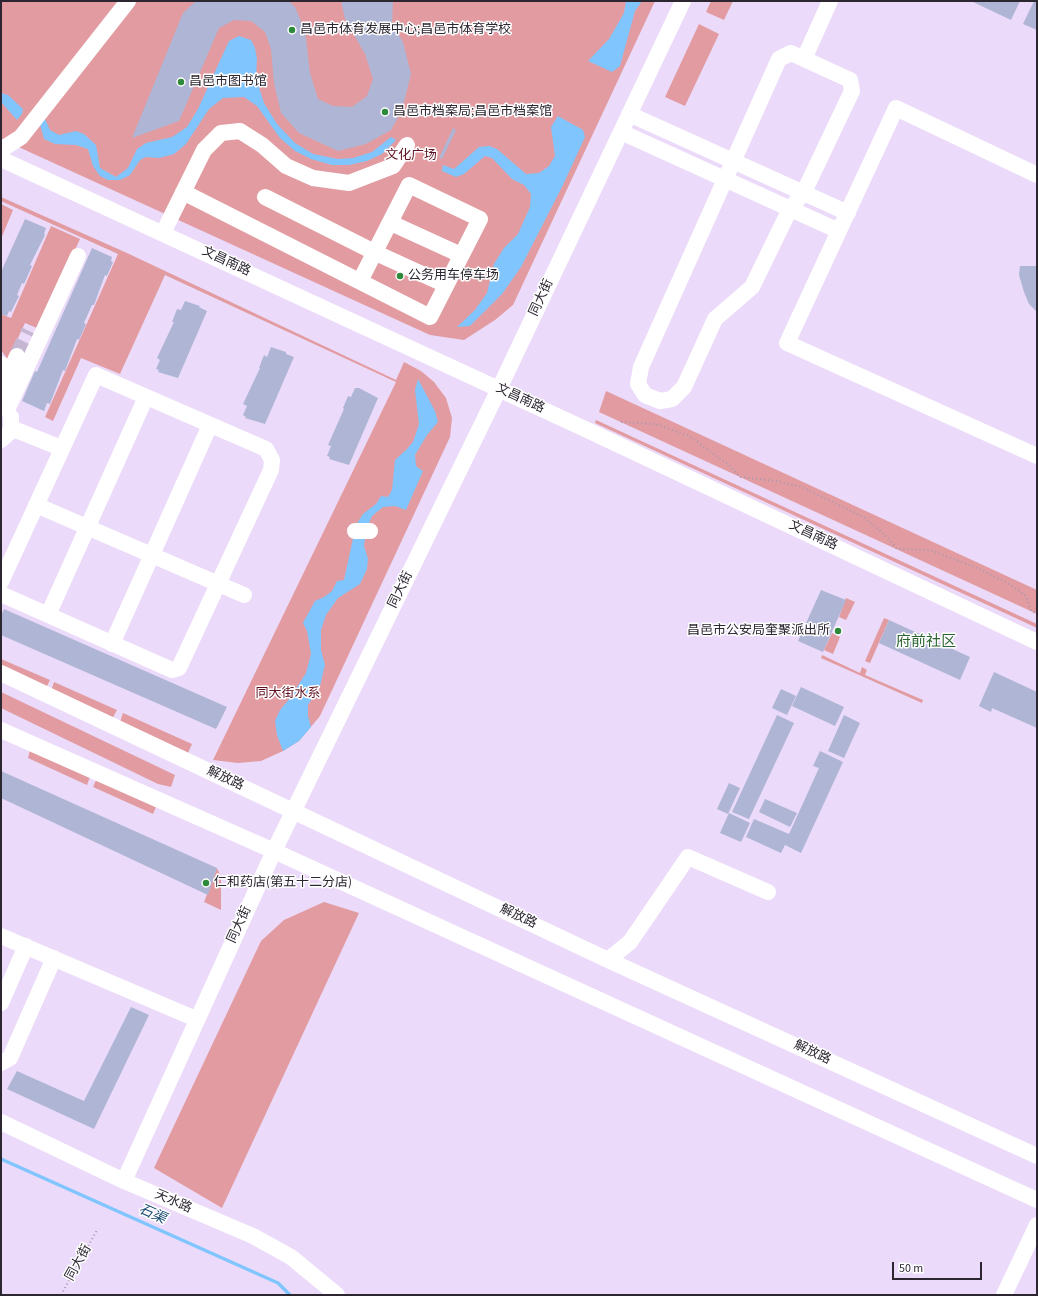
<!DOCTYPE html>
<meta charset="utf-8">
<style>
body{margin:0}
#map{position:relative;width:1038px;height:1296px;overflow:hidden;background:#ebdaf9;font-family:"Source Sans 3",sans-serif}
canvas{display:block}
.frame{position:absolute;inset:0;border:2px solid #2c2631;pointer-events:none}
.scale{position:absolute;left:892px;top:1262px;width:90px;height:18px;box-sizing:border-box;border:2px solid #2c2631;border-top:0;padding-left:5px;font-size:12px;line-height:14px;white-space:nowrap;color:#2c2631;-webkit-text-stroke:3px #fff;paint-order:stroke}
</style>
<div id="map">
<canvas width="1038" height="1296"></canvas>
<div class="frame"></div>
<div class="scale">50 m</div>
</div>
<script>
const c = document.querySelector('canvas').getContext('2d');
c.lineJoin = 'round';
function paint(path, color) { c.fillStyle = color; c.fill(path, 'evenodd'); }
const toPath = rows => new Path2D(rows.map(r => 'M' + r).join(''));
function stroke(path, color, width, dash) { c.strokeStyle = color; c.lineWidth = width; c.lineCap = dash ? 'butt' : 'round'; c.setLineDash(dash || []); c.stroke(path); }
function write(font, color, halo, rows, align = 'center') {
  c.font = font + ' "Source Sans 3","Noto Sans SC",sans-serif'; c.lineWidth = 3; c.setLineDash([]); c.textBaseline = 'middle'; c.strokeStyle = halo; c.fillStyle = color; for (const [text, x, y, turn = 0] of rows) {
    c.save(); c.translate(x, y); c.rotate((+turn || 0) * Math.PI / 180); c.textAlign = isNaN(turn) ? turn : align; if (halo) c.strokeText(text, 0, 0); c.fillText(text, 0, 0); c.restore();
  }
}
paint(toPath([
 [1,1,655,1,513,305,495,320,464,340,430,335,1,139],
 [711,1,733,1,724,20,706,12],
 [699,24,719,34,685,106,665,97],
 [1,197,127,253,396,380,404,362,421,371,434,382,446,398,452,418,450,437,320,716,299,741,283,751,261,761,238,763,213,760,396,382,165,275,120,374,81,358,53,421,45,417,118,254,1,201],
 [1,204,13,210,1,239],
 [51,226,80,239,39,329,25,323,8,360,1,350,1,314,11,318],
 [606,391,1037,590,1037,614,599,412],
 [596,420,1037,624,1037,628,595,423],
 [846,598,855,602,846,620,839,617],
 [884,618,889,620,870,663,865,661],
 [832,633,840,637,833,654,824,650],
 [822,655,860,673,862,667,867,670,865,675,923,700,922,703,821,658],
 [1,659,50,680,46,688,1,668],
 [54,682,117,710,112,719,51,691],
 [1,692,175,775,171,787,158,784,1,708],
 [123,713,192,744,188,753,120,722],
 [30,750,90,777,87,785,28,758],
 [97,778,156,807,153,814,93,787],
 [217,868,221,877,221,910,204,902],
 [324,902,359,913,222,1208,154,1168,261,941,284,920]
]), '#e29ca1');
paint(toPath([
 [626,1,642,1,635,11,620,66,612,72,588,61,609,39,624,13],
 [239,36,251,40,255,48,257,59,256,78,264,103,277,124,295,143,313,154,338,159,353,158,372,152,391,137,396,140,382,154,367,161,349,165,332,165,311,159,295,151,280,138,257,106,244,97,223,98,209,109,186,144,174,154,159,158,146,157,140,160,130,175,120,180,108,180,100,176,93,166,88,149,76,145,55,144,44,139,40,124,45,119,50,130,59,135,76,131,84,134,96,145,100,168,116,177,128,168,137,149,146,143,172,137,187,127,198,109,229,41],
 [1,93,8,95,23,109,22,114,17,120,1,102],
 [558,116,583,130,585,137,563,185,521,267,502,294,470,326,457,327,475,310,487,293,494,264,504,248,518,234,530,207,531,194,524,185,512,179,492,158,485,156,464,174,456,177,442,171,443,165,454,169,479,147,489,146,497,149,526,174,539,173,549,166,555,156,551,127],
 [418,379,435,411,438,422,427,435,415,455,416,466,423,471,406,510,395,506,383,507,372,516,366,531,364,546,368,559,367,569,360,584,338,598,326,615,321,630,321,650,325,665,320,686,308,705,308,716,311,727,299,741,283,751,277,735,275,721,280,710,290,698,306,673,311,654,307,631,303,623,315,601,324,597,332,591,337,581,344,580,356,525,363,514,376,504,381,496,388,497,392,490,395,460,407,449,413,442,419,424,415,390]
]), '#80c5fd');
stroke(toPath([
 [1,1159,278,1283,290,1295]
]), '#80c5fd', 3.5);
paint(toPath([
 [196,1,289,1,295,7,305,31,310,73,318,99,333,106,352,107,367,96,373,79,365,54,345,19,341,1,393,1,392,24,403,42,411,74,402,110,391,130,366,144,338,151,299,133,281,113,274,83,271,49,265,32,251,21,234,20,219,28,179,121,132,138,183,13],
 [971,1,1020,1,1011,20],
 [1034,1,1037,3,1037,30,1023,24],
 [453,128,456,130,442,159,439,158],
 [25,219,46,228,44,234,45,235,30,265,32,266,24,284,22,283,17,295,19,296,11,312,9,311,7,316,1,314,1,272],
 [92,248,112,257,111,261,113,262,107,276,105,275,94,305,92,305,84,323,86,324,79,340,77,339,65,371,63,370,50,404,47,403,44,411,22,401,35,371,37,372],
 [1020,266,1037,266,1037,312,1029,304,1024,292,1019,275],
 [185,301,200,306,199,307,207,311,178,378,158,372,159,370,156,369,160,360,157,358,174,322,172,322,177,309,181,310],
 [271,347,286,352,286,354,294,357,265,424,245,418,246,417,243,415,247,406,243,404,260,368,259,368,264,355,267,357],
 [355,388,359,388,378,398,349,465,329,459,330,457,327,456,331,446,328,445,344,409,343,408,348,396,351,397],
 [821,590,846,600,823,652,798,641],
 [4,609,227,707,216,729,1,635,1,616],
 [889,620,970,657,960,680,879,643],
 [994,672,1037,692,1037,728,992,708,991,712,979,706],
 [801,687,844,707,835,726,792,706],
 [781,689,796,696,787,715,772,708],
 [777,715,794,723,749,819,732,812],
 [844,715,860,723,844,758,828,751],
 [820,751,843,762,801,853,785,845,781,853,746,837,754,819,789,834,819,768,813,766],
 [1,771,217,868,208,895,1,798],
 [729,783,740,788,728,814,717,809],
 [765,799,797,813,790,827,759,812],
 [729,813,750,823,741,842,720,833],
 [131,1007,149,1015,94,1129,7,1089,17,1071,84,1101]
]), '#afb5d5');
stroke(toPath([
 [17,356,29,331]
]), '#c5b6d1', 16, [16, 8]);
stroke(toPath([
 [621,422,655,424,689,436,729,465,740,477,776,481,802,487,865,518,885,535,897,549,930,550,977,568,1008,583,1026,596,1031,611,1037,614],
 [61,1295,97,1230]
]), '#a598b0', 2, [1, 3]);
stroke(toPath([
 [791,53,850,80,852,91,804,192,790,209,752,287,715,319,684,387,672,399,660,401,645,395,638,384,641,367,779,59,791,53],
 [804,59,830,1],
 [629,114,848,213],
 [621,132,839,231],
 [1,150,21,137,128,1],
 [1,159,585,429,1037,642],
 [1037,175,896,108,787,343,1037,456],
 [183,192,430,317,480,219,409,185,360,281],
 [265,197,376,253,446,285],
 [391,223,461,255],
 [163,233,204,150,221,133,240,131,262,145,286,166,313,178,349,183,393,166,407,145],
 [1,364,8,376,1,393],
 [8,376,17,356],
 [7,410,78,256],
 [11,428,61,448],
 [1,440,9,433,11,428,11,417],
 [36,505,244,595],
 [355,531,370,531],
 [1,582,96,375,266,449,272,460,271,470,179,668,172,670,1,594],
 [48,615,146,397],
 [112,644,210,425],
 [1,673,608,960,1037,1156],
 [1,730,274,851,1037,1200],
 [1,936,196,1019],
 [608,960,630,942,688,857,768,892],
 [1,1003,26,946],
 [1,1063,10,1058,54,958],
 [1,1122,124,1181,253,1236,291,1257,337,1295],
 [124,1181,274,851,499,389,683,1],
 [1004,1295,1037,1225]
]), '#fff', 16);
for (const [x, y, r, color] of [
 [292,30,4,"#2e893a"],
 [181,82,4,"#2e893a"],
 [385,112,4,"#2e893a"],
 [400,276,4,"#2e893a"],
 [838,631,4,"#2e893a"],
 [206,883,4,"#2e893a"]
]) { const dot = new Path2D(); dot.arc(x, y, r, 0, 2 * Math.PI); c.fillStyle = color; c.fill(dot); stroke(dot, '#fff', 1.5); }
write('13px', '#2c2631', '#fff', [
 ["昌邑市体育发展中心;昌邑市体育学校",300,30],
 ["昌邑市图书馆",189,82],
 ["昌邑市档案局;昌邑市档案馆",393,112],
 ["公务用车停车场",408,276],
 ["昌邑市公安局奎聚派出所",830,631,"right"],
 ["仁和药店(第五十二分店)",214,883]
], 'left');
write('13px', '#5f1221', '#fff', [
 ["文化广场",411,156],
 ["同大街水系",288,694]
]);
write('13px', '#2c2631', '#fff', [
 ["文昌南路",226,262,25],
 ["同大街",542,298,-65],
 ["文昌南路",520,399,25],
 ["文昌南路",813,536,25],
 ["同大街",401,590,-64],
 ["解放路",225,779,25],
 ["解放路",518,917,25],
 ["同大街",240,925,-65],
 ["解放路",812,1053,25],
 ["天水路",173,1202,23],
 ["同大街",79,1263,-61]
]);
write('italic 14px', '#174a6f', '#fff', [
 ["石渠",152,1215,24]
]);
write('15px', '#2d6532', '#fff', [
 ["府前社区",926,643]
]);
</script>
